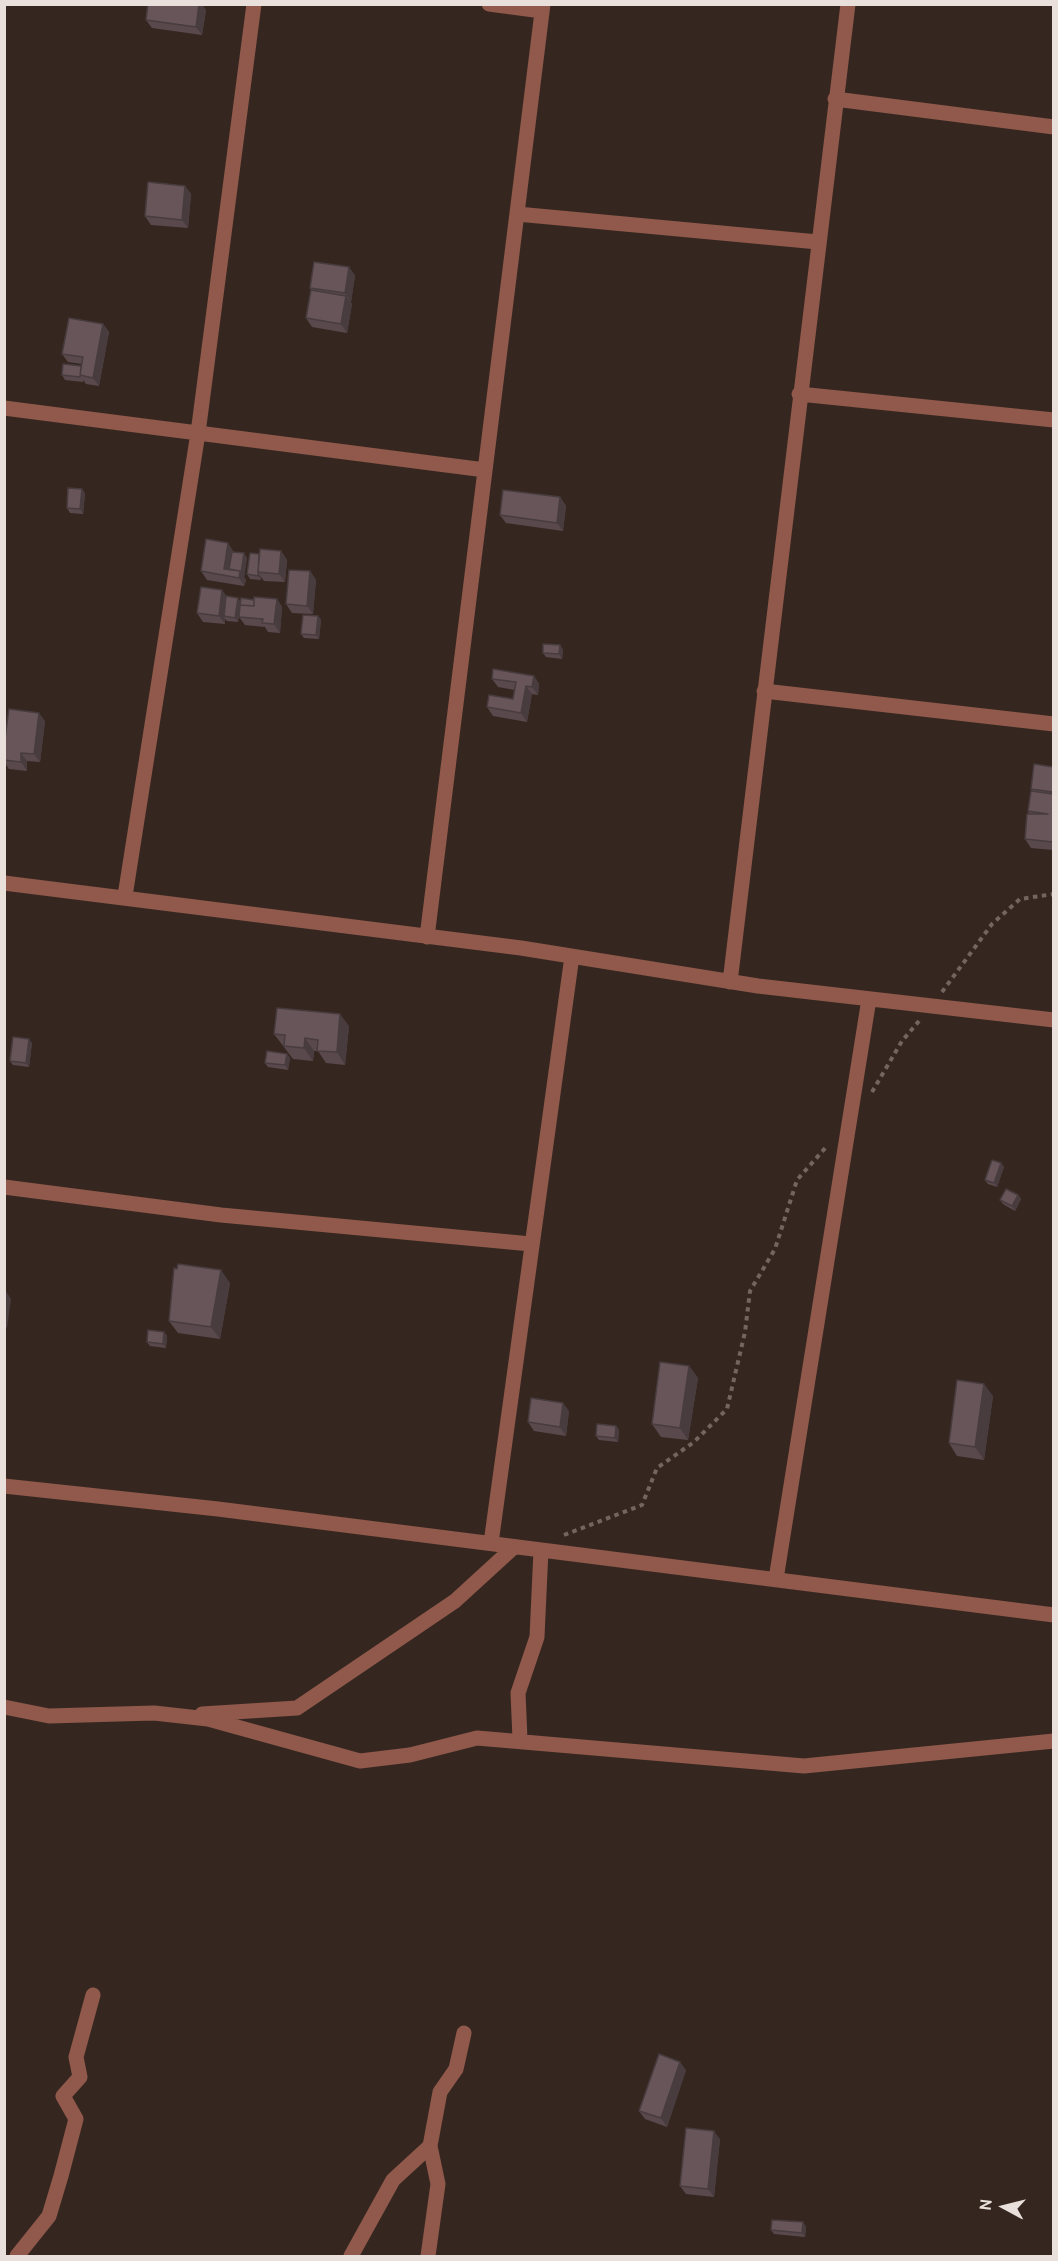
<!DOCTYPE html>
<style>
body{margin:0}
#map{position:relative;width:1058px;height:2261px;overflow:hidden;background:#352720;font-family:Cabin,sans-serif}
canvas{display:block}
.frame{position:absolute;inset:0;border:6px solid #e9dfdb;pointer-events:none}
.north{position:absolute;left:974px;top:2177px;width:60px;height:60px;-webkit-text-stroke:4px #352720;paint-order:stroke;rotate:277deg;font-size:16px;font-weight:700;line-height:24px;text-align:center;color:#e9dfdb}
.north::after{content:'';display:block;margin:auto;width:21px;height:27px;background:#e9dfdb;clip-path:polygon(50% 0,100% 100%,50% 72%,0 100%)}
</style>
<div id="map">
<canvas width="1058" height="2261"></canvas>
<div class="frame"></div>
<div class="north">N</div>
</div>
<script>
const c = document.querySelector('canvas').getContext('2d');
c.lineJoin = 'round';
const toPath = rows => new Path2D(rows.map(r => 'M' + r).join(''));
function stroke(path, color, width, dash) { c.strokeStyle = color; c.lineWidth = width; c.lineCap = dash ? 'butt' : 'round'; c.setLineDash(dash || []); c.stroke(path); }
function paint(path, color) { c.fillStyle = color; c.fill(path, 'evenodd'); }
stroke(toPath([
 [942,992,992,924,1020,899,1054,894],
 [872,1092,902,1041,919,1021],
 [564,1535,642,1505,657,1468,694,1442,727,1409,745,1332,750,1291,775,1249,797,1180,827,1146]
]), '#736660', 4, [4.5, 4.5]);
stroke(toPath([
 [489,4,542,11],
 [835,99,1054,127],
 [517,214,818,242],
 [799,394,1054,420],
 [4,408,485,470],
 [764,691,1054,724],
 [4,883,521,948,758,986,1054,1020],
 [125,896,198,433,254,4],
 [427,937,543,4],
 [730,982,848,4],
 [4,1187,221,1215,531,1244],
 [4,1486,218,1509,1054,1615],
 [491,1543,572,956],
 [776,1579,869,999],
 [4,1707,49,1716,154,1713,208,1719,360,1761,410,1755,477,1738,804,1766,1054,1741],
 [202,1714,297,1708,455,1601,514,1547],
 [520,1739,518,1693,537,1637,541,1550],
 [17,2256,49,2216,61,2176,76,2119,63,2096,80,2077,76,2057,93,1995],
 [351,2256,393,2180,430,2146,440,2092,456,2069,464,2033],
 [428,2256,438,2184,430,2146]
]), '#90594b', 15);
paint(toPath([
 [206,10,202,35,152,28,146,20],
 [185,186,191,194,188,228,151,225,145,216],
 [355,275,351,302,350,301,352,304,347,333,312,327,306,318,311,290,310,288],
 [103,324,109,332,99,386,86,384,83,380,83,382,65,380,62,375,82,367,82,364,68,362,62,354],
 [85,493,83,514,70,513,67,508],
 [560,497,566,506,563,531,506,523,500,515],
 [281,551,287,560,285,582,264,581,261,577,261,580,250,579,247,574,259,554],
 [234,552,247,558,244,577,246,580,244,586,207,580,201,571],
 [310,571,316,580,313,614,292,613,286,604],
 [227,596,240,602,254,600,277,599,282,607,280,633,268,632,265,627,245,625,239,617,240,607,238,622,227,621,225,619,225,624,203,622,197,613],
 [318,616,321,620,319,639,304,638,301,634],
 [560,645,563,650,562,659,546,657,543,653],
 [534,676,539,684,538,695,532,694,527,722,493,716,487,707,513,699,515,690,498,687,492,679],
 [45,721,40,762,27,761,27,771,9,769,4,762,4,746],
 [1053,767,1053,850,1031,848,1025,839,1029,814,1028,811,1032,791,1031,789],
 [349,1026,345,1065,326,1063,318,1051,314,1051,313,1061,293,1059,274,1034],
 [32,1043,29,1067,13,1065,10,1061],
 [287,1054,290,1058,288,1070,268,1067,265,1063],
 [1001,1163,1004,1167,997,1187,988,1184,985,1180],
 [1018,1195,1021,1199,1015,1211,1003,1204,1000,1200],
 [230,1283,220,1339,178,1333,169,1321],
 [164,1332,167,1336,166,1348,150,1346,147,1342],
 [689,1366,698,1378,688,1440,661,1437,652,1424],
 [993,1396,984,1460,957,1456,949,1443],
 [569,1411,566,1436,534,1431,528,1422],
 [616,1426,619,1430,618,1442,599,1440,596,1436],
 [686,2070,667,2127,645,2119,639,2111],
 [720,2139,714,2197,686,2194,680,2186],
 [803,2222,806,2227,805,2237,774,2234,771,2230]
]), '#59494d');
paint(toPath([
 [199,4,202,4,206,10,202,35,196,27],
 [185,186,191,194,188,228,182,220],
 [349,267,355,275,351,302,345,293],
 [346,296,352,304,347,333,341,324],
 [103,324,109,332,99,386,93,378],
 [82,489,85,493,83,514,80,509],
 [560,497,566,506,563,531,557,523],
 [228,543,234,552,230,577,224,569],
 [281,551,287,560,285,582,279,574],
 [244,553,247,558,244,577,246,580,244,586,239,578],
 [310,571,316,580,313,614,307,606],
 [258,572,261,577,261,580,258,576],
 [222,590,228,598,224,616,225,619,225,624,219,616],
 [238,598,241,602,238,622,235,618],
 [277,599,282,607,280,633,274,624],
 [318,616,321,620,319,639,316,635],
 [560,645,563,650,562,659,559,654],
 [534,676,539,684,538,695,532,687],
 [526,686,532,694,527,722,521,713],
 [39,713,45,721,40,762,34,754],
 [21,753,27,761,27,771,21,762],
 [340,1014,349,1026,345,1065,337,1052],
 [305,1038,314,1051,313,1061,304,1048],
 [29,1039,32,1043,29,1067,26,1063],
 [287,1054,290,1058,288,1070,285,1065],
 [1001,1163,1004,1167,997,1187,994,1183],
 [1018,1195,1021,1199,1015,1211,1012,1206],
 [221,1270,230,1283,220,1339,211,1327],
 [5,1290,11,1299,7,1328,4,1325],
 [164,1332,167,1336,166,1348,163,1344],
 [689,1366,698,1378,688,1440,680,1428],
 [984,1384,993,1396,984,1460,975,1447],
 [563,1403,569,1411,566,1436,560,1427],
 [616,1426,619,1430,618,1442,615,1438],
 [680,2062,686,2070,667,2127,661,2118],
 [714,2131,720,2139,714,2197,708,2189],
 [803,2222,806,2227,805,2237,802,2233]
]), '#483c3f');
const building = toPath([
 [148,4,199,4,196,27,146,20,148,4],
 [148,182,185,186,182,220,145,216,148,182],
 [314,262,349,267,345,293,310,288,314,262],
 [311,290,346,296,341,324,306,318,311,290],
 [69,318,103,324,93,378,80,375,83,357,62,354,69,318],
 [63,364,81,366,80,377,62,375,63,364],
 [68,488,82,489,80,509,67,508,68,488],
 [503,490,560,497,557,523,500,515,503,490],
 [206,539,228,543,224,569,240,571,239,578,201,571,206,539],
 [260,549,281,551,279,574,258,572,260,549],
 [232,552,244,553,241,573,240,571,229,569,232,552],
 [250,553,259,554,258,576,247,574,250,553],
 [289,570,310,571,307,606,286,604,289,570],
 [201,587,222,590,219,616,197,613,201,587],
 [226,596,238,598,235,618,224,616,226,596],
 [254,597,277,599,274,624,262,623,263,619,239,617,240,605,254,606,254,597],
 [241,598,254,600,254,606,240,605,240,607,241,598],
 [303,615,318,616,316,635,301,634,303,615],
 [543,644,560,645,559,654,543,653,543,644],
 [493,669,534,676,532,687,526,686,521,713,487,707,489,695,513,699,516,682,492,679,493,669],
 [9,709,39,713,34,754,21,753,21,762,4,760,4,746,9,709],
 [1034,764,1053,767,1053,792,1031,789,1034,764],
 [1031,791,1053,794,1053,842,1025,839,1027,814,1048,814,1028,811,1031,791],
 [277,1008,340,1014,337,1052,317,1051,318,1040,305,1038,304,1048,284,1046,285,1035,274,1034,277,1008],
 [13,1037,29,1039,26,1063,10,1061,13,1037],
 [267,1051,287,1054,285,1065,265,1063,267,1051],
 [992,1160,1001,1163,994,1183,985,1180,992,1160],
 [1006,1189,1018,1195,1012,1206,1000,1200,1006,1189],
 [178,1264,221,1270,211,1327,169,1321,174,1268,177,1269,178,1264],
 [148,1330,164,1332,163,1344,147,1342,148,1330],
 [660,1362,689,1366,680,1428,652,1424,660,1362],
 [957,1380,984,1384,975,1447,949,1443,957,1380],
 [531,1398,563,1403,560,1427,528,1422,531,1398],
 [597,1424,616,1426,615,1438,596,1436,597,1424],
 [659,2054,680,2062,661,2118,639,2111,659,2054],
 [686,2128,714,2131,708,2189,680,2186,686,2128],
 [772,2220,803,2222,802,2233,771,2230,772,2220]
]);
paint(building, '#67555a');
stroke(building, '#483c3f', 1.5);
</script>
